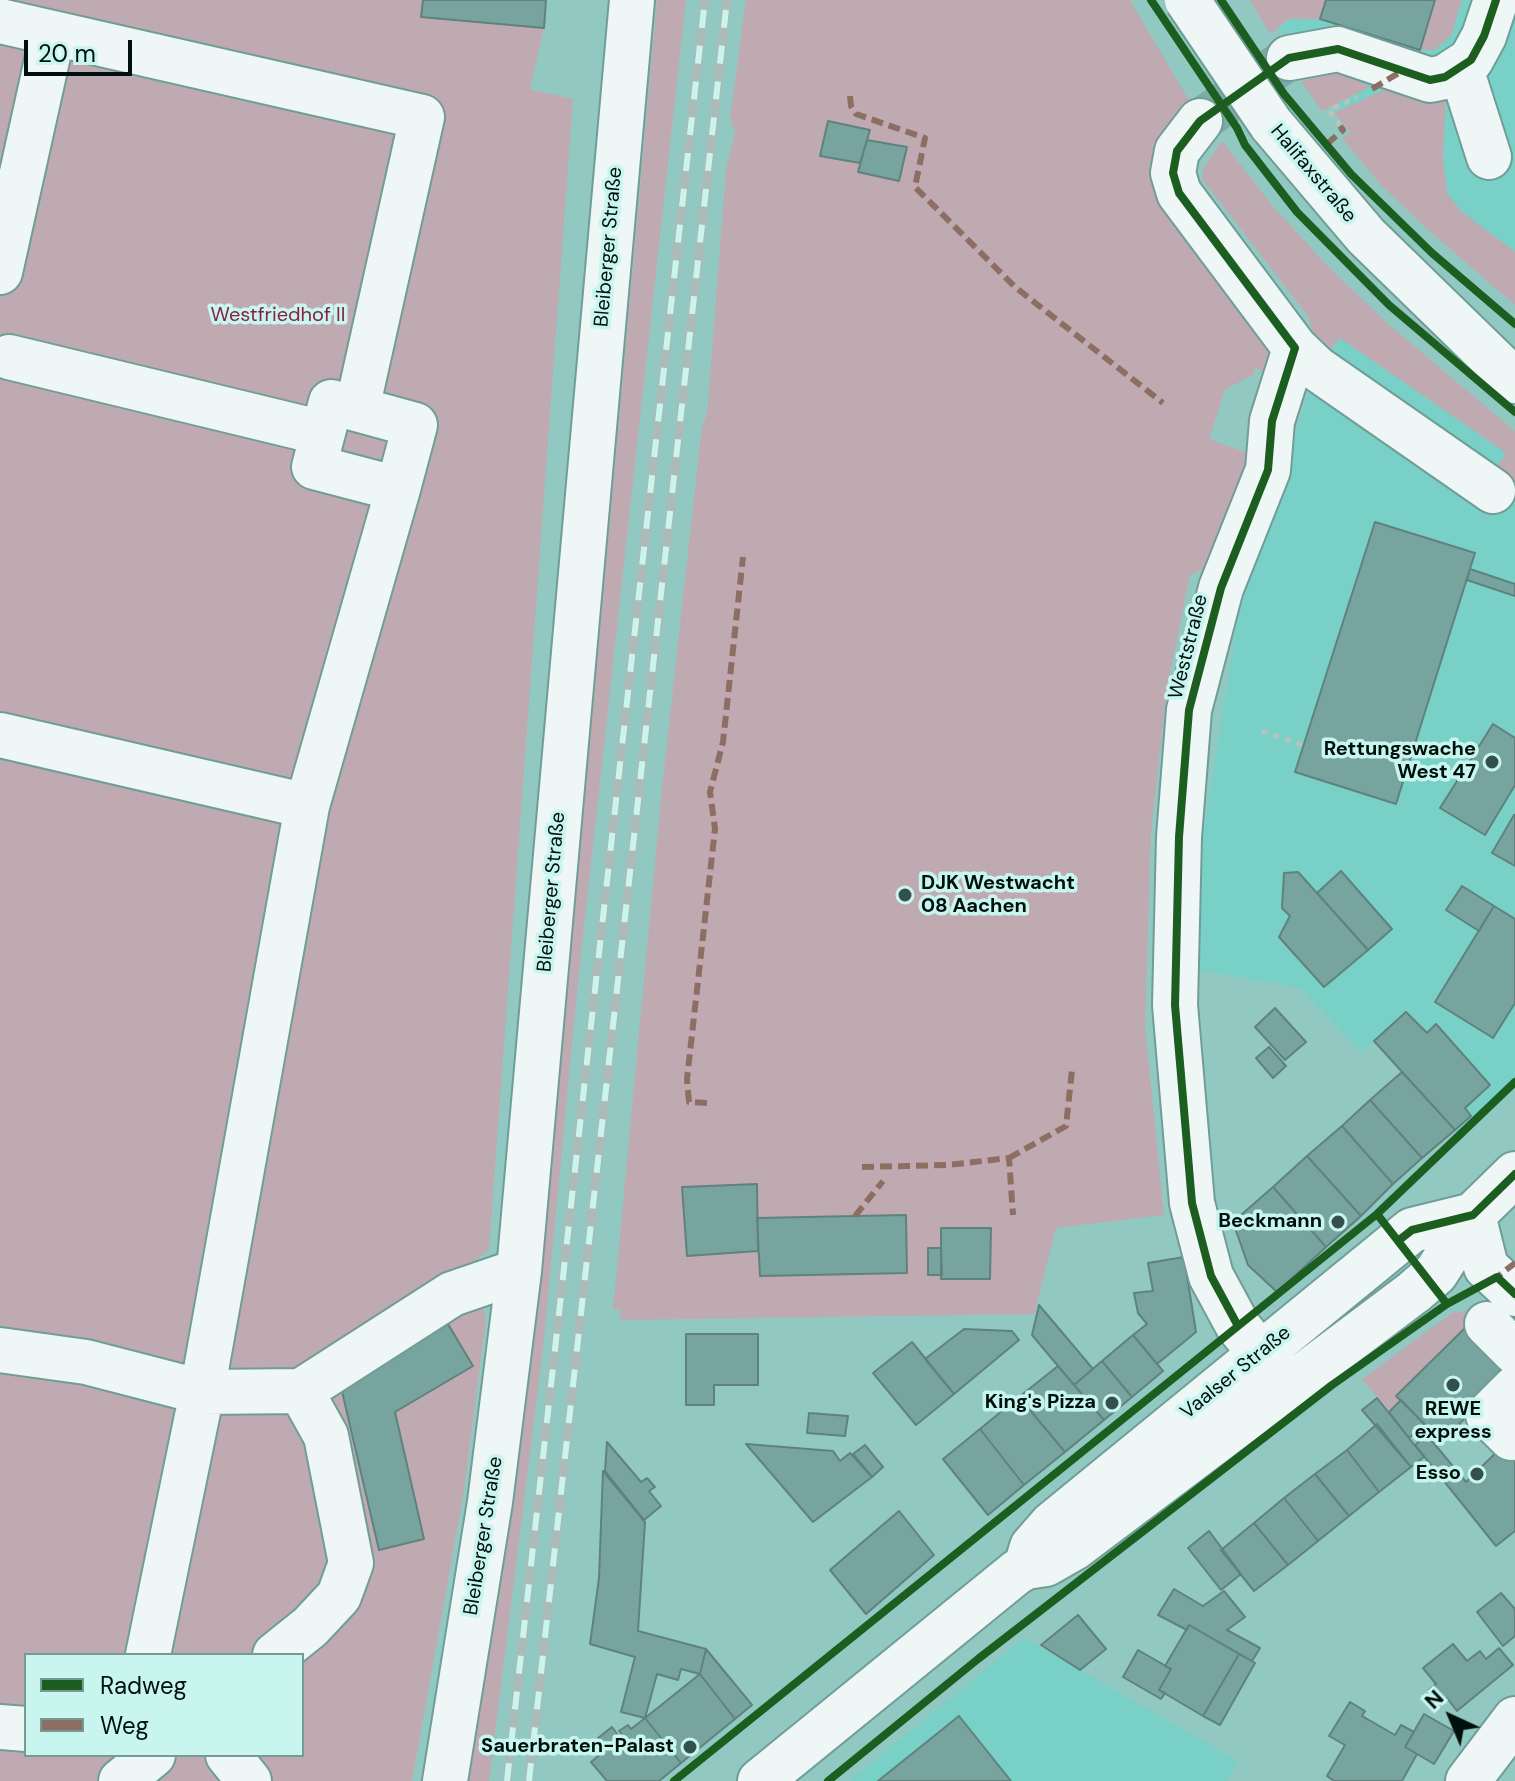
<!DOCTYPE html>
<meta charset="utf-8">
<style>
body{margin:0}
#map{position:relative;width:1515px;height:1781px;overflow:hidden;background:#92c8c2;font-family:"DM Sans",sans-serif}
canvas{display:block}
.legend{position:absolute;left:24px;top:1653px;width:280px;height:104px;box-sizing:border-box;background:#c8f6ef;border:2px solid #789a95;margin:0;padding:10px 14px;list-style:none;font-size:24px;color:#00100d}
.legend li{display:flex;align-items:center;gap:16px;height:40px}
.legend b{width:40px;border:2px solid #789a95}
.north{position:absolute;left:1411px;top:1677px;width:80px;height:80px;-webkit-text-stroke:6px #c8f6ef;paint-order:stroke;rotate:316deg;font-size:22px;font-weight:700;line-height:32px;text-align:center;color:#00100d}
.north::after{content:'';display:block;margin:auto;width:28px;height:36px;background:#00100d;clip-path:polygon(50% 0,100% 100%,50% 72%,0 100%)}
.scale{position:absolute;left:24px;top:40px;width:108px;height:36px;box-sizing:border-box;border:4px solid #00100d;border-top:0;padding-left:10px;font-size:24px;line-height:28px;white-space:nowrap;color:#00100d;-webkit-text-stroke:6px #c8f6ef;paint-order:stroke}
</style>
<div id="map">
<canvas width="1515" height="1781"></canvas>
<ul class="legend">
<li><b style="height:10px;background:#1b5e20"></b>Radweg</li>
<li><b style="height:10px;background:#8d6e63"></b>Weg</li>
</ul>
<div class="north">N</div>
<div class="scale">20 m</div>
</div>
<script>
const c = document.querySelector('canvas').getContext('2d');
c.lineJoin = 'round';
function paint(path, color) { c.fillStyle = color; c.fill(path, 'evenodd'); }
const toPath = rows => new Path2D(rows.map(r => 'M' + r).join(''));
function stroke(path, color, width, dash) { c.strokeStyle = color; c.lineWidth = width; c.lineCap = dash ? 'butt' : 'round'; c.setLineDash(dash || []); c.stroke(path); }
function write(font, color, halo, rows, align = 'center') {
  c.font = font + ' "DM Sans",sans-serif'; c.lineWidth = 7; c.setLineDash([]); c.textBaseline = 'middle'; c.strokeStyle = halo; c.fillStyle = color; for (const [text, x, y, turn = 0] of rows) {
    c.save(); c.translate(x, y); c.rotate((+turn || 0) * Math.PI / 180); c.textAlign = isNaN(turn) ? turn : align; if (halo) c.strokeText(text, 0, 0); c.fillText(text, 0, 0); c.restore();
  }
}
paint(toPath([
 [1252,0,1515,0,1515,290,1344,113,1328,84],
 [1333,315,1515,448,1515,1078,1458,1133,1374,1042,1361,1051,1300,988,1196,969,1203,838,1238,616],
 [1024,1638,1238,1761,1226,1781,849,1781]
]), '#78d0c6');
paint(toPath([
 [0,0,423,0,422,17,544,28,530,89,573,99,489,1250,445,1282,484,1310,486,1319,464,1491,412,1781,0,1781],
 [26,1655,302,1655,302,1755,26,1755],
 [657,0,686,0,578,981,543,1349,489,1781,469,1781,517,1476,563,1038],
 [746,0,1130,0,1190,102,1168,123,1152,152,1156,191,1269,344,1265,373,1255,367,1254,374,1225,390,1209,439,1250,454,1217,562,1190,575,1167,688,1151,833,1145,1026,1164,1215,1056,1228,1034,1314,620,1320,621,1309,613,1310,662,788,702,425,707,414,726,170,735,133,730,118],
 [1250,0,1326,0,1320,19,1289,19,1270,34],
 [1435,0,1462,0,1451,36,1434,50,1420,50],
 [1340,72,1370,87,1322,111,1301,81],
 [1390,87,1421,100,1446,99,1443,158,1447,193,1461,211,1515,252,1515,305,1428,230,1380,184,1342,138,1350,132,1334,113],
 [1222,141,1276,210,1328,266,1389,325,1515,431,1515,481,1493,473,1506,453,1340,338,1324,357,1317,347,1308,316,1202,179,1203,168],
 [1477,1309,1476,1316,1396,1395,1399,1400,1389,1411,1362,1379,1452,1313]
]), '#c0aab2');
const building = toPath([
 [423,0,546,0,544,28,421,17,423,0],
 [1326,0,1435,0,1420,50,1320,19,1326,0],
 [828,121,870,130,860,163,820,156,828,121],
 [867,140,907,147,899,181,858,172,867,140],
 [1375,522,1475,553,1396,804,1295,772,1375,522],
 [1470,569,1515,584,1515,596,1467,580,1470,569],
 [1493,724,1515,738,1515,785,1485,835,1440,808,1493,724],
 [1514,815,1515,815,1515,866,1492,853,1514,815],
 [1341,871,1392,929,1368,950,1317,893,1341,871],
 [1298,872,1368,950,1324,987,1279,937,1290,916,1282,908,1284,873,1298,872],
 [1462,886,1494,906,1479,931,1446,910,1462,886],
 [1494,906,1515,919,1515,1003,1493,1038,1435,1002,1494,906],
 [1275,1008,1306,1042,1285,1060,1255,1027,1275,1008],
 [1406,1012,1427,1033,1436,1024,1490,1085,1465,1108,1471,1116,1455,1130,1374,1041,1406,1012],
 [1269,1047,1286,1066,1273,1078,1256,1058,1269,1047],
 [1402,1072,1455,1130,1422,1158,1370,1100,1402,1072],
 [1370,1100,1422,1158,1393,1184,1342,1126,1370,1100],
 [1342,1126,1393,1184,1361,1216,1307,1156,1342,1126],
 [1307,1156,1361,1216,1326,1247,1273,1187,1307,1156],
 [757,1184,758,1251,687,1256,682,1187,757,1184],
 [1273,1187,1326,1247,1277,1292,1248,1265,1233,1222,1273,1187],
 [906,1215,907,1273,760,1276,757,1218,906,1215],
 [941,1228,991,1228,990,1279,941,1279,941,1228],
 [928,1248,941,1248,942,1275,928,1275,928,1248],
 [1184,1257,1196,1332,1157,1364,1133,1335,1147,1324,1138,1313,1134,1293,1153,1291,1148,1263,1184,1257],
 [1039,1305,1093,1369,1074,1385,1032,1335,1039,1305],
 [448,1324,473,1366,395,1412,424,1539,379,1550,341,1387,448,1324],
 [1465,1328,1510,1374,1442,1441,1396,1396,1465,1328],
 [964,1329,1012,1331,1019,1340,954,1394,925,1359,964,1329],
 [686,1334,758,1334,758,1385,714,1385,714,1405,686,1405,686,1334],
 [1133,1335,1163,1371,1132,1397,1102,1361,1133,1335],
 [912,1342,954,1394,916,1425,873,1373,912,1342],
 [1102,1361,1132,1397,1104,1420,1074,1385,1102,1361],
 [1058,1366,1104,1420,1065,1452,1019,1397,1058,1366],
 [1019,1397,1065,1452,1024,1485,980,1429,1019,1397],
 [1377,1398,1424,1457,1411,1467,1362,1410,1377,1398],
 [1401,1400,1424,1424,1409,1438,1389,1412,1401,1400],
 [809,1413,848,1416,845,1436,807,1433,809,1413],
 [1377,1424,1411,1467,1379,1492,1347,1450,1377,1424],
 [980,1429,1024,1485,988,1515,943,1459,980,1429],
 [1515,1434,1515,1531,1496,1546,1415,1445,1427,1435,1466,1482,1515,1434],
 [607,1442,641,1482,647,1478,655,1487,649,1491,661,1506,644,1520,605,1471,607,1442],
 [746,1444,833,1451,840,1461,850,1453,872,1477,813,1522,746,1444],
 [865,1445,883,1467,872,1477,853,1454,865,1445],
 [1347,1450,1379,1492,1349,1516,1315,1474,1347,1450],
 [603,1471,645,1522,638,1631,706,1649,700,1674,681,1669,678,1680,657,1674,645,1718,621,1712,635,1657,590,1644,599,1578,603,1471],
 [1315,1474,1349,1516,1318,1541,1284,1498,1315,1474],
 [1284,1498,1318,1541,1288,1565,1254,1523,1284,1498],
 [899,1511,934,1555,866,1614,830,1570,899,1511],
 [1254,1523,1288,1565,1254,1591,1221,1550,1254,1523],
 [1209,1531,1241,1574,1221,1590,1188,1548,1209,1531],
 [1174,1589,1203,1606,1224,1591,1245,1617,1227,1630,1260,1648,1252,1661,1189,1625,1187,1630,1158,1615,1174,1589],
 [1501,1593,1515,1609,1515,1636,1503,1646,1477,1612,1501,1593],
 [1078,1615,1106,1649,1080,1670,1041,1645,1078,1615],
 [1189,1625,1239,1654,1203,1716,1159,1690,1171,1669,1165,1666,1189,1625],
 [1453,1644,1467,1661,1480,1651,1486,1659,1499,1648,1513,1665,1457,1711,1447,1698,1440,1704,1429,1690,1436,1684,1423,1668,1453,1644],
 [706,1649,752,1705,735,1719,700,1674,706,1649],
 [1138,1650,1171,1669,1159,1690,1165,1693,1161,1699,1123,1677,1138,1650],
 [1239,1654,1255,1663,1220,1725,1203,1716,1239,1654],
 [700,1674,735,1719,681,1763,645,1718,700,1674],
 [1350,1702,1365,1711,1362,1716,1395,1735,1401,1725,1414,1732,1405,1747,1417,1754,1402,1781,1334,1781,1327,1776,1345,1745,1329,1736,1350,1702],
 [1424,1714,1454,1731,1434,1764,1405,1747,1424,1714],
 [959,1716,1011,1781,878,1781,959,1716],
 [645,1718,681,1763,659,1781,607,1781,591,1762,607,1749,598,1738,612,1727,620,1738,623,1736,619,1731,628,1725,631,1729,645,1718]
]);
paint(building, '#78a49f');
stroke(building, '#5f827e', 2);
stroke(toPath([
 [1200,121,1289,58]
]), '#7caca7', 44, [44, 22]);
const minor = toPath([
 [0,21,422,117,357,409],
 [1289,58,1338,49,1430,80,1445,77,1471,60,1484,36,1496,0],
 [1461,69,1489,157],
 [1200,121,1177,151,1173,173,1179,193,1295,348,1272,421,1268,470,1221,588,1189,710,1179,837,1175,1005,1192,1203,1211,1276,1238,1326,1284,1383],
 [0,272,53,33],
 [1295,348,1316,368,1493,491],
 [9,357,323,433],
 [0,735,307,806],
 [1473,1215,1486,1267,1515,1294],
 [1487,1324,1515,1352],
 [0,1350,86,1362,202,1392,301,1391,326,1436,351,1563,339,1596,310,1627,275,1655],
 [301,1391,452,1294,519,1271],
 [1511,1438,1488,1415,1515,1388],
 [148,1655,202,1392,307,806,398,489,415,425,331,402,314,467,398,489],
 [0,1727,26,1729],
 [228,1755,249,1781],
 [121,1781,153,1755],
 [445,1781,490,1502,519,1271,632,0],
 [1468,1781,1515,1719]
]);
const major = toPath([
 [1271,124,1366,236,1515,381],
 [1026,1567,1032,1547,1052,1524,1412,1230,1473,1215],
 [760,1781,1017,1572,1026,1567,1046,1564,1074,1548,1414,1292,1436,1273,1473,1215,1515,1174]
]);
stroke(minor, '#709d98', 48);
stroke(major, '#709d98', 48);
stroke(toPath([
 [1340,126,1329,110,1357,97],
 [1262,731,1305,746]
]), '#b4c4c1', 5, [6, 6]);
stroke(minor, '#eff7f6', 44);
stroke(major, '#eff7f6', 44);
const rail = toPath([
 [507,1781,705,0],
 [529,1781,727,0]
]);
stroke(rail, '#acbab8', 9);
stroke(rail, '#c8f6ef', 6, [18]);
const majorBridge = toPath([
 [1187,0,1271,124]
]);
stroke(majorBridge, '#709d98', 48, []);
stroke(majorBridge, '#eff7f6', 44);
stroke(toPath([
 [1372,89,1402,71],
 [850,96,851,106,856,114,925,138,915,187,1015,287,1163,403],
 [1327,144,1343,130,1340,126],
 [707,1103,689,1102,687,1079,715,829,710,792,723,742,743,557],
 [1009,1158,1066,1126,1072,1070],
 [862,1167,948,1165,1009,1158,1013,1215],
 [855,1216,883,1181],
 [1492,1281,1515,1263]
]), '#8d6e63', 6, [12, 6]);
stroke(toPath([
 [1151,0,1237,128,1245,145,1297,212,1389,305,1515,412],
 [1221,0,1284,94,1351,174,1432,253,1515,324],
 [1377,1214,1447,1304],
 [1398,1241,1412,1230,1473,1215,1515,1174],
 [1238,1326,1211,1276,1192,1203,1175,1005,1179,837,1189,710,1221,588,1268,470,1272,421,1295,348,1179,193,1173,173,1177,151,1200,121,1289,58,1338,49,1430,80,1445,77,1471,60,1484,36,1496,0],
 [674,1781,1377,1214,1515,1082],
 [828,1781,978,1659,1332,1385,1447,1304,1497,1277,1515,1294]
]), '#1b5e20', 8);
for (const [x, y, r, color] of [
 [1492,762,8,"#33504c"],
 [905,895,8,"#33504c"],
 [1338,1222,8,"#33504c"],
 [1453,1385,8,"#33504c"],
 [1112,1403,8,"#33504c"],
 [1477,1474,8,"#33504c"],
 [690,1747,8,"#33504c"]
]) { const dot = new Path2D(); dot.arc(x, y, r, 0, 2 * Math.PI); c.fillStyle = color; c.fill(dot); stroke(dot, '#c8f6ef', 3); }
write('20px', '#00100d', '#c8f6ef', [
 ["Halifaxstraße",1313,174,50],
 ["Bleiberger Straße",609,247,-85],
 ["Weststraße",1189,647,-76],
 ["Bleiberger Straße",552,892,-85],
 ["Vaalser Straße",1236,1373,-39],
 ["Bleiberger Straße",484,1536,-81]
]);
write('20px', '#862143', '#c8f6ef', [
 ["Westfriedhof II",278,316]
]);
write('bold 20px', '#00100d', '#c8f6ef', [
 ["Rettungswache",1476,750],
 ["West 47",1476,773],
 ["DJK Westwacht",921,884,"left"],
 ["08 Aachen",921,907,"left"],
 ["Beckmann",1322,1222],
 ["King's Pizza",1096,1403],
 ["REWE",1453,1410,"center"],
 ["express",1453,1433,"center"],
 ["Esso",1461,1474],
 ["Sauerbraten-Palast",674,1747]
], 'right');
</script>
